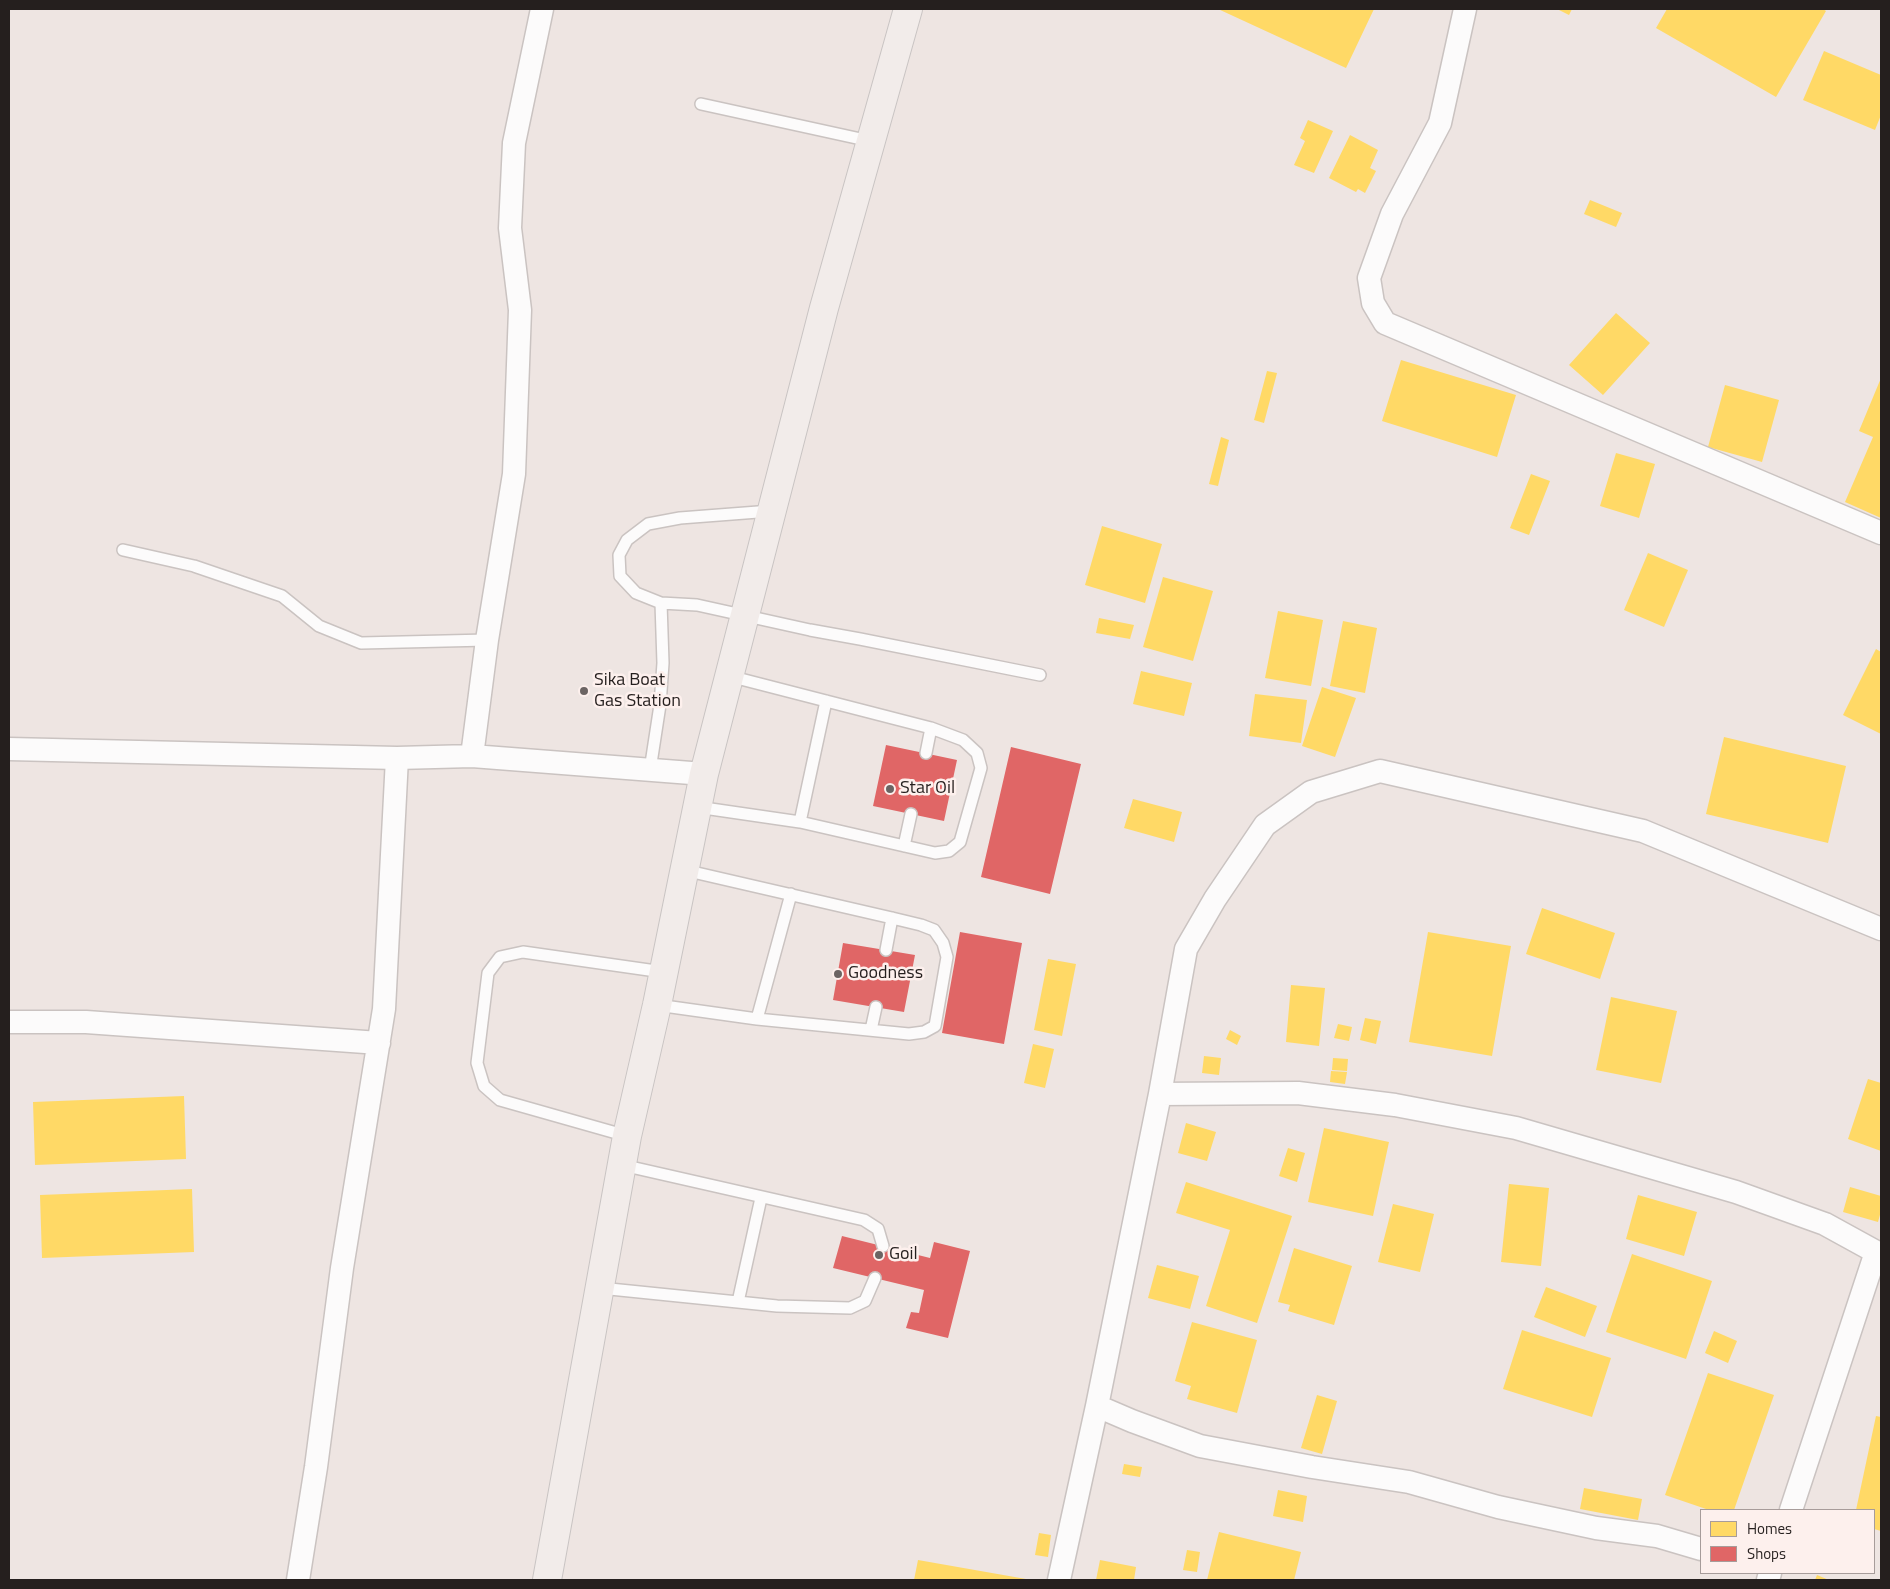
<!DOCTYPE html>
<style>
body{margin:0}
#map{position:relative;width:1890px;height:1589px;overflow:hidden;background:#eee5e2;font-family:"Titillium Web",sans-serif}
canvas{display:block}
.frame{position:absolute;inset:0;border:10px solid #251f1e;pointer-events:none}
.legend{position:absolute;left:1700px;top:1509px;width:175px;height:65px;box-sizing:border-box;background:#fdf0ed;border:1px solid #a79c9a;margin:0;padding:6px 9px;list-style:none;font-size:15px;color:#251f1e}
.legend li{display:flex;align-items:center;gap:10px;height:25px}
.legend b{width:25px;border:1px solid #a79c9a}
</style>
<div id="map">
<canvas width="1890" height="1589"></canvas>
<div class="frame"></div>
<ul class="legend">
<li><b style="height:14px;background:#ffd966"></b>Homes</li>
<li><b style="height:14px;background:#e06666"></b>Shops</li>
</ul>
</div>
<script>
const c = document.querySelector('canvas').getContext('2d');
c.lineJoin = 'round';
function paint(path, color) { c.fillStyle = color; c.fill(path, 'evenodd'); }
const toPath = rows => new Path2D(rows.map(r => 'M' + r).join(''));
function stroke(path, color, width, dash) { c.strokeStyle = color; c.lineWidth = width; c.lineCap = dash ? 'butt' : 'round'; c.setLineDash(dash || []); c.stroke(path); }
function write(font, color, halo, rows, align = 'center') {
  c.font = font + ' "Titillium Web",sans-serif'; c.lineWidth = 5; c.setLineDash([]); c.textBaseline = 'middle'; c.strokeStyle = halo; c.fillStyle = color; for (const [text, x, y, turn = 0] of rows) {
    c.save(); c.translate(x, y); c.rotate((+turn || 0) * Math.PI / 180); c.textAlign = isNaN(turn) ? turn : align; if (halo) c.strokeText(text, 0, 0); c.fillText(text, 0, 0); c.restore();
  }
}
paint(toPath([
 [1218,9,1374,9,1346,68],
 [1557,9,1572,9,1569,15],
 [1667,9,1823,9,1826,11,1776,97,1656,28],
 [1824,51,1881,75,1881,115,1875,130,1803,100],
 [1308,120,1333,131,1314,173,1294,165,1305,141,1300,138],
 [1350,135,1378,150,1370,168,1376,171,1365,193,1358,189,1356,192,1329,178],
 [1590,200,1622,213,1616,227,1584,214],
 [1616,313,1650,343,1603,395,1569,365],
 [1401,360,1516,395,1497,457,1382,421],
 [1267,371,1277,373,1264,423,1254,420],
 [1881,378,1881,518,1845,502,1873,437,1859,431],
 [1725,385,1779,400,1762,462,1708,447],
 [1221,437,1229,440,1218,486,1209,484],
 [1616,453,1655,464,1639,518,1600,506],
 [1531,474,1550,481,1529,535,1510,528],
 [1102,526,1162,544,1145,603,1085,585],
 [1648,553,1688,570,1664,627,1624,610],
 [1163,577,1213,591,1193,661,1143,647],
 [1278,611,1323,620,1311,686,1265,678],
 [1099,618,1134,625,1130,639,1096,633],
 [1343,621,1377,628,1365,693,1330,686],
 [1876,649,1881,652,1881,734,1843,715],
 [1141,671,1192,683,1184,716,1133,704],
 [1322,687,1356,698,1335,757,1302,746],
 [1255,694,1307,700,1301,743,1249,736],
 [1724,737,1846,766,1828,843,1706,814],
 [1133,799,1182,812,1174,842,1124,828],
 [1542,908,1615,933,1600,979,1526,954],
 [1428,932,1511,946,1492,1056,1409,1042],
 [1048,959,1076,964,1062,1036,1034,1030],
 [1291,985,1325,988,1319,1046,1286,1042],
 [1611,997,1677,1011,1661,1083,1596,1070],
 [1365,1018,1381,1021,1376,1044,1360,1040],
 [1338,1024,1352,1027,1349,1041,1334,1038],
 [1230,1030,1241,1036,1237,1045,1226,1039],
 [1033,1044,1054,1049,1045,1088,1024,1083],
 [1204,1056,1221,1058,1219,1075,1202,1073],
 [1333,1058,1348,1059,1347,1071,1332,1070],
 [1331,1071,1347,1072,1345,1084,1330,1082],
 [1868,1079,1881,1083,1881,1151,1848,1139],
 [184,1096,186,1159,35,1165,33,1102],
 [1186,1123,1216,1132,1207,1161,1178,1153],
 [1324,1128,1389,1142,1373,1216,1308,1202],
 [1288,1148,1305,1153,1297,1182,1279,1176],
 [1186,1182,1292,1216,1257,1323,1206,1306,1230,1230,1176,1213],
 [1509,1184,1549,1188,1541,1266,1501,1262],
 [1850,1187,1881,1196,1881,1211,1878,1222,1843,1212],
 [192,1189,194,1252,42,1258,40,1195],
 [1638,1195,1697,1212,1684,1256,1626,1239],
 [1393,1204,1434,1214,1420,1272,1378,1262],
 [1294,1248,1352,1266,1334,1325,1288,1311,1290,1305,1278,1302],
 [1632,1254,1712,1281,1686,1359,1606,1332],
 [1157,1265,1199,1276,1190,1309,1148,1298],
 [1546,1287,1597,1306,1585,1337,1534,1317],
 [1192,1322,1257,1340,1237,1413,1187,1399,1191,1386,1175,1381],
 [1522,1330,1611,1358,1592,1417,1503,1389],
 [1714,1331,1737,1341,1728,1363,1705,1353],
 [1708,1373,1774,1395,1734,1510,1709,1510,1665,1495],
 [1317,1395,1337,1401,1322,1454,1301,1448],
 [1876,1416,1881,1417,1881,1531,1874,1529,1874,1510,1856,1510],
 [1124,1464,1142,1467,1140,1477,1122,1474],
 [1584,1488,1642,1499,1638,1520,1580,1509],
 [1278,1490,1307,1496,1303,1522,1273,1516],
 [1219,1532,1301,1552,1294,1580,1207,1580],
 [1039,1533,1051,1535,1048,1557,1035,1555],
 [1187,1550,1200,1552,1197,1572,1183,1570],
 [918,1560,1026,1579,1026,1580,914,1580],
 [1100,1560,1136,1567,1134,1580,1096,1580],
 [1817,1575,1829,1580,1815,1580]
]), '#ffd966');
paint(toPath([
 [886,745,957,760,944,821,873,806],
 [1011,747,1081,764,1050,894,981,877],
 [960,932,1022,943,1004,1044,942,1033],
 [843,943,915,955,904,1012,833,1000],
 [842,1236,930,1258,934,1242,970,1251,948,1338,906,1328,911,1312,919,1313,924,1290,833,1268]
]), '#e06666');
const service = toPath([
 [701,104,870,141],
 [771,511,680,518,648,524,627,540,619,555,620,576,636,593,661,603,697,605,810,630,860,639,1040,675],
 [123,550,194,566,282,596,319,626,361,643,487,640],
 [926,753,931,728],
 [650,770,660,705,663,663,661,603],
 [697,807,800,822,935,853,949,851,960,842,981,768,977,753,963,740,931,728,729,676],
 [800,822,826,701],
 [904,846,911,814],
 [886,950,892,918],
 [657,1005,757,1019,909,1034,924,1032,935,1026,947,957,943,943,934,930,921,925,892,918,684,870],
 [757,1019,791,894],
 [871,1030,876,1007],
 [627,1136,500,1100,484,1086,477,1063,488,973,500,957,523,952,663,972],
 [622,1165,864,1220,878,1229,883,1246],
 [600,1288,777,1306,850,1308,865,1301,875,1278],
 [738,1302,761,1198]
]);
const minor = toPath([
 [1465,9,1440,123,1392,214,1369,278,1373,303,1385,323,1881,533],
 [9,749,397,758,472,756,704,774],
 [472,756,487,640,514,474,520,310,510,228,514,143,542,9],
 [9,1022,86,1022,379,1043],
 [1160,1094,1186,949,1215,899,1265,825,1311,792,1380,771,1643,831,1881,929],
 [1097,1406,1132,1421,1200,1446,1312,1467,1409,1482,1498,1507,1596,1528,1657,1536,1701,1549],
 [1791,1510,1876,1252,1881,1254],
 [298,1580,316,1467,342,1268,384,1009,397,758],
 [1059,1580,1097,1406,1160,1094,1298,1093,1395,1105,1516,1128,1736,1192,1825,1224,1876,1252],
 [1768,1580,1770,1573]
]);
const trunk = toPath([
 [547,1580,627,1136,657,1005,704,774,824,308,908,9]
]);
stroke(service, '#cac3c1', 14);
stroke(minor, '#cac3c1', 25);
stroke(trunk, '#c9c4c3', 30);
stroke(service, '#fcfbfb', 11);
stroke(minor, '#fcfbfb', 22);
stroke(trunk, '#f2ecea', 28);
for (const [x, y, r, color] of [
 [584,691,5,"#6b6463"],
 [890,789,5,"#6b6463"],
 [838,974,5,"#6b6463"],
 [879,1255,5,"#6b6463"]
]) { const dot = new Path2D(); dot.arc(x, y, r, 0, 2 * Math.PI); c.fillStyle = color; c.fill(dot); stroke(dot, '#fdf0ed', 2); }
write('18px', '#251f1e', '#fdf0ed', [
 ["Sika Boat",594,681],
 ["Gas Station",594,702],
 ["Star Oil",900,789],
 ["Goodness",848,974],
 ["Goil",889,1255]
], 'left');
</script>
